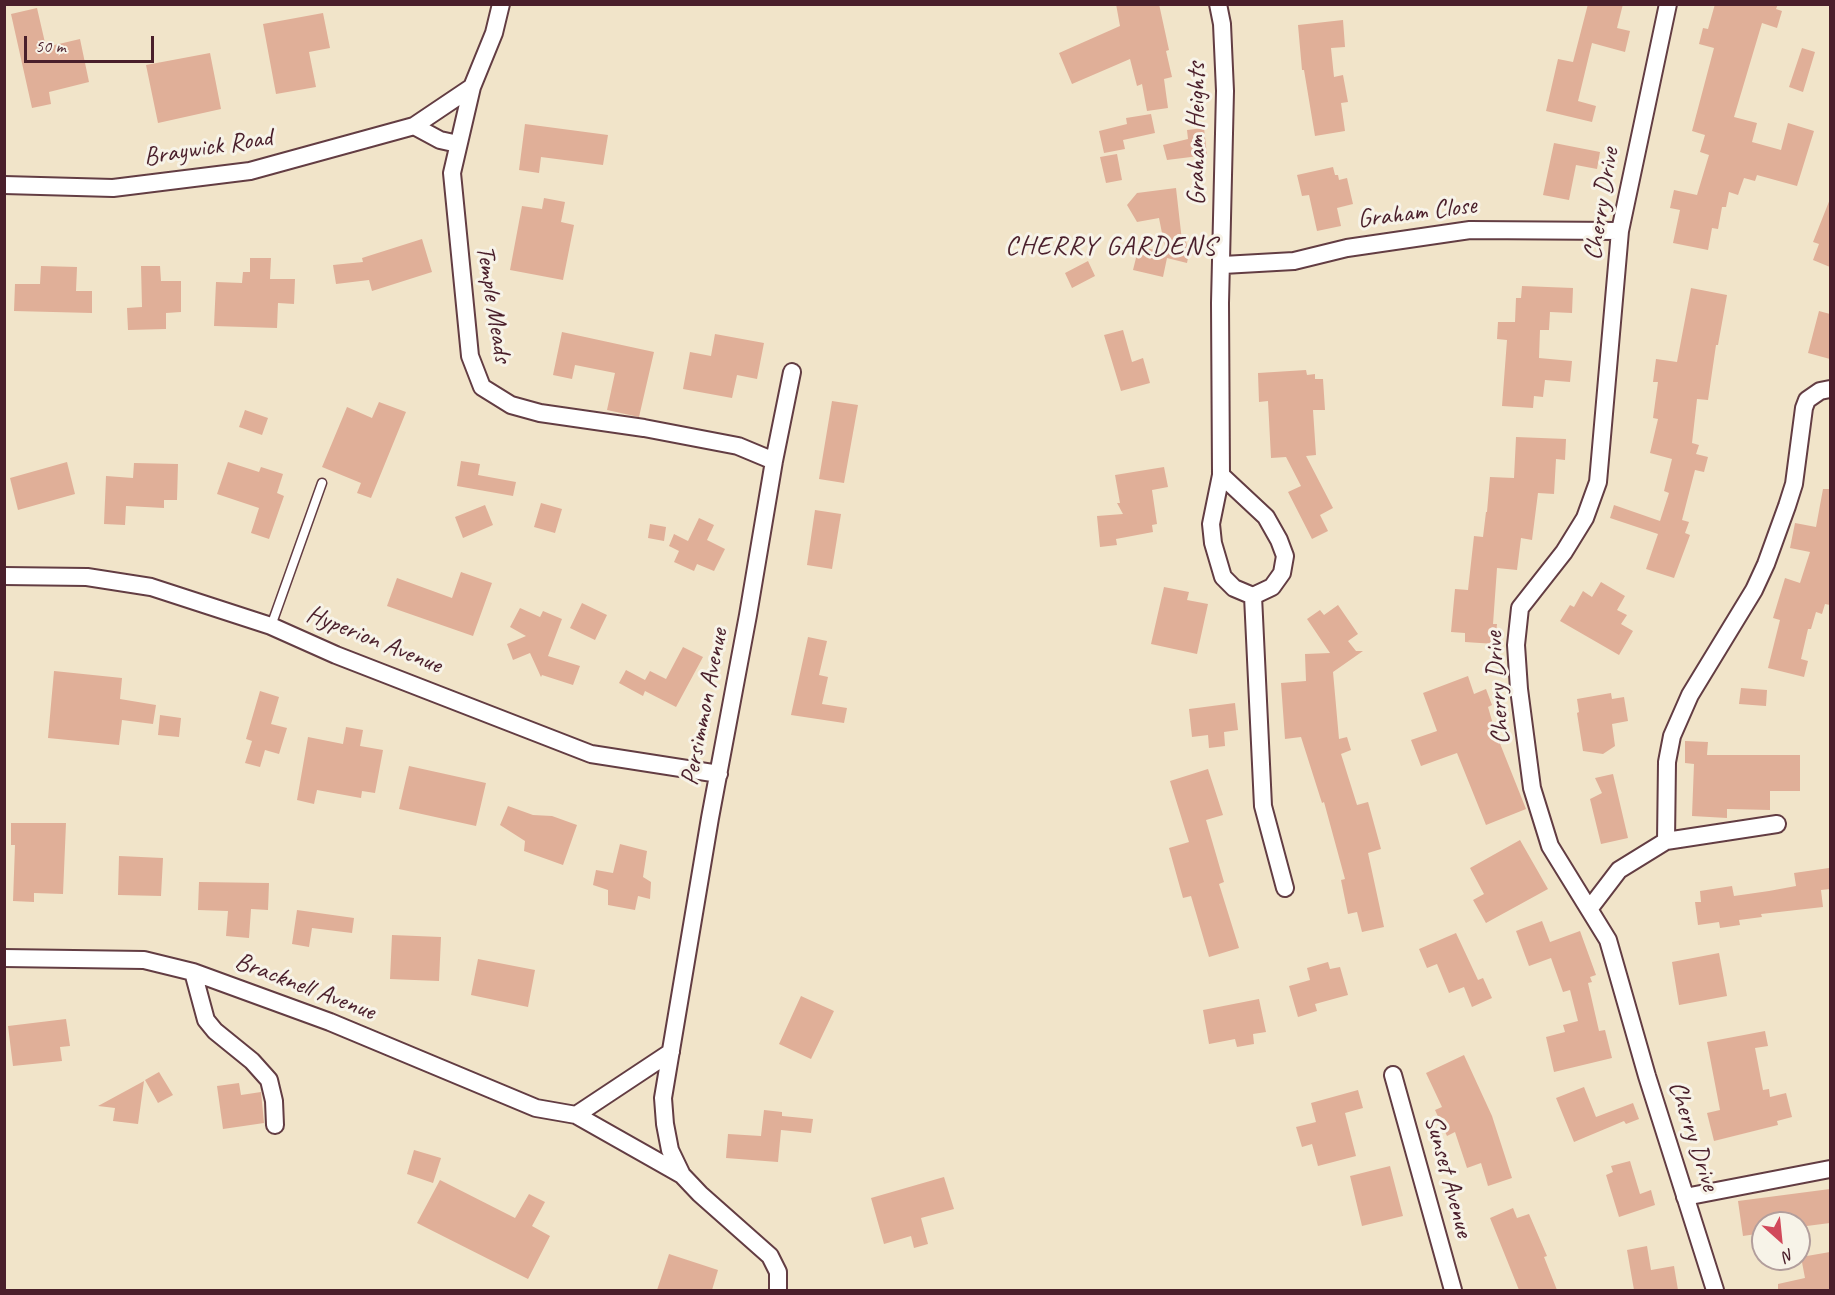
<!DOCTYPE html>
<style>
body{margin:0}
#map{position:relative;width:1835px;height:1295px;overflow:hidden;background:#f1e4c9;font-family:Caveat,sans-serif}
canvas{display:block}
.frame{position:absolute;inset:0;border:6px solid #4a1f2b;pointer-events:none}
.north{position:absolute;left:1751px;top:1211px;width:60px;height:60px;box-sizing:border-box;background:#f7f3e8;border:2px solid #b29e9c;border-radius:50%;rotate:153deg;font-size:16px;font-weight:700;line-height:24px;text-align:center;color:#4a1f2b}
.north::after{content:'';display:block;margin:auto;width:21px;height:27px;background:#d1495b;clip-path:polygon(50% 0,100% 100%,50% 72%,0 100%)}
.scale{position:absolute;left:24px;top:36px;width:130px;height:27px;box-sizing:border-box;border:3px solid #4a1f2b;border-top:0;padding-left:8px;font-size:18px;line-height:21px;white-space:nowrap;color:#4a1f2b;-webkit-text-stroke:4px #f7f3e8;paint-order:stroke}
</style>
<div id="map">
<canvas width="1835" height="1295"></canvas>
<div class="frame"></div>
<div class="north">N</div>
<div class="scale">50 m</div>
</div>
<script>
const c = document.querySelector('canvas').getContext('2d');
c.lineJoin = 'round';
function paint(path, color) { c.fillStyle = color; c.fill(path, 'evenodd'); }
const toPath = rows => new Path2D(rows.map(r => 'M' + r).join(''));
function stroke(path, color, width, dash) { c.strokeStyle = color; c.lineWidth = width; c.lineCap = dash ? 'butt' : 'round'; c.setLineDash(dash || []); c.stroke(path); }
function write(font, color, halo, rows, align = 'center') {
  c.font = font + ' Caveat,sans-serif'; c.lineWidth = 6; c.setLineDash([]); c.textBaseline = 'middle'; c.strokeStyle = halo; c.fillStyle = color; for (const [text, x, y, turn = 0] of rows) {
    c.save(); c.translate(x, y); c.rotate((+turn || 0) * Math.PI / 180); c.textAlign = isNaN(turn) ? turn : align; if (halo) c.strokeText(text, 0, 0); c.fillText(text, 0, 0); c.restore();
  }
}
paint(toPath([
 [1116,4,1159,4,1169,50,1166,51,1172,77,1164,79,1168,108,1147,111,1142,84,1137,86,1130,59,1072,84,1059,53,1120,26],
 [1588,4,1623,4,1617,28,1630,31,1625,52,1592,43,1578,101,1596,106,1592,122,1546,111,1558,59,1573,62],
 [1715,4,1778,4,1776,9,1782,11,1777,28,1762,23,1734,117,1757,123,1752,142,1781,150,1788,123,1814,131,1797,186,1757,175,1755,181,1744,178,1738,195,1729,192,1726,207,1722,207,1718,229,1712,228,1708,250,1673,243,1680,210,1670,208,1674,190,1697,195,1709,155,1700,152,1705,135,1692,131,1714,48,1699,44,1703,28,1708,29],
 [37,8,46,47,80,39,89,82,49,92,51,104,32,108,11,14],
 [323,13,330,48,309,52,316,87,276,94,263,24],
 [1343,20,1345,47,1331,48,1334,77,1343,75,1348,102,1341,103,1345,131,1315,136,1304,70,1302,70,1298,25],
 [1802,48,1815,52,1803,92,1789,87],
 [210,53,221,109,158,123,146,65],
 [1151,114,1155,133,1123,140,1125,149,1104,153,1099,131,1127,124,1126,118],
 [525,124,608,135,603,165,541,157,539,173,519,170],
 [1204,128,1207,155,1167,160,1163,145,1188,139,1187,130],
 [1554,143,1600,152,1597,169,1576,165,1569,200,1543,195],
 [1117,154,1122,180,1106,183,1100,157],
 [1333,167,1335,175,1338,175,1339,180,1347,178,1353,204,1337,208,1341,226,1317,231,1309,195,1302,196,1297,175],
 [1176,188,1182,241,1186,241,1187,246,1190,247,1187,263,1167,258,1163,277,1133,270,1139,246,1166,253,1159,218,1137,222,1127,205,1137,193],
 [544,198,565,202,561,222,574,225,563,280,510,270,522,206,542,209],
 [1830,199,1830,267,1813,260,1819,244,1813,242],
 [422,239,432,272,372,291,369,280,336,284,333,265,363,262,362,258],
 [250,258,271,258,270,279,295,279,294,304,278,303,277,328,214,326,216,282,242,283,243,272,250,272],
 [1088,261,1095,276,1072,288,1065,273],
 [41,266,77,267,76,291,92,291,92,313,14,311,15,284,40,284],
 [141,266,160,266,161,281,181,281,181,312,166,313,166,329,128,330,127,308,142,307],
 [1522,286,1573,288,1572,313,1550,312,1549,330,1540,330,1539,358,1572,361,1570,382,1545,380,1543,397,1534,396,1533,408,1502,406,1507,340,1497,339,1498,322,1515,322,1516,298,1521,298],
 [1691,288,1727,295,1718,345,1716,345,1708,400,1697,399,1692,443,1699,445,1696,454,1708,457,1704,472,1695,470,1682,520,1689,522,1685,533,1690,535,1674,578,1646,569,1658,534,1610,518,1614,505,1660,521,1669,493,1664,491,1672,459,1650,453,1658,419,1653,418,1658,382,1653,382,1656,359,1677,362],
 [1819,311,1830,314,1830,359,1808,353],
 [1123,330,1132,362,1143,358,1150,383,1121,391,1104,335],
 [562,332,654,352,639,417,607,410,615,373,575,365,572,379,553,375],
 [715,334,764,343,757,379,737,375,732,398,683,389,690,352,711,356],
 [1306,370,1307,375,1315,374,1315,379,1323,379,1325,410,1313,410,1316,455,1306,456,1333,508,1320,515,1328,531,1312,539,1288,492,1301,486,1286,457,1271,458,1268,401,1259,402,1258,373],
 [832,401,858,405,844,483,819,479],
 [379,402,406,412,371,498,357,493,361,483,322,467,347,407,372,418],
 [245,410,268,418,262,435,239,427],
 [1516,437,1566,439,1565,460,1556,459,1554,494,1538,493,1532,540,1521,538,1517,570,1497,568,1493,624,1497,624,1495,644,1465,642,1465,633,1451,632,1455,589,1468,590,1474,536,1483,537,1486,512,1487,512,1490,477,1514,478],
 [461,461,480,464,478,475,516,482,513,496,457,486],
 [67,462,75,494,18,510,10,478],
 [228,462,259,472,261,467,283,474,277,493,284,496,269,539,251,533,259,508,217,494],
 [134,463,178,464,177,500,164,500,164,508,126,506,125,525,104,524,106,476,133,478],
 [1164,467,1168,487,1152,490,1157,524,1152,525,1153,532,1116,539,1117,545,1100,547,1097,516,1123,514,1117,503,1120,503,1115,475],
 [1823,489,1830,489,1830,605,1825,604,1822,614,1816,612,1811,629,1808,629,1801,659,1808,661,1804,677,1768,668,1780,620,1773,618,1785,578,1800,583,1810,552,1790,548,1795,523,1816,527],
 [541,503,562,509,555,533,534,527],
 [485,505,493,525,463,538,455,517],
 [815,510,841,514,832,569,807,565],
 [699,518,714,525,707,540,725,549,714,571,697,564,694,571,674,562,679,551,669,546,674,534,688,541],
 [650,524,666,527,664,541,648,538],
 [461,572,492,583,473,636,387,606,397,578,452,598],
 [1601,582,1625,596,1617,610,1627,615,1621,624,1633,631,1619,655,1560,621,1570,605,1574,607,1583,591,1592,597],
 [1164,587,1189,592,1187,600,1208,604,1197,654,1151,644],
 [582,603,607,615,595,640,570,628],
 [1338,605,1358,634,1348,641,1356,651,1363,651,1333,672,1339,739,1347,737,1351,750,1341,754,1357,805,1368,802,1381,849,1368,853,1384,927,1362,932,1357,912,1348,914,1341,880,1345,879,1324,802,1322,803,1301,737,1285,739,1281,683,1306,681,1305,654,1330,653,1307,619,1320,610,1324,615],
 [520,608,540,617,543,611,562,619,548,656,580,666,573,685,542,675,541,677,530,653,513,660,507,644,526,636,510,627],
 [808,637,827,641,819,675,828,677,822,704,847,708,844,723,791,715],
 [683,647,703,657,676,707,645,691,643,696,619,683,626,670,645,680,650,671,666,679],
 [54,671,122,678,120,699,156,705,153,724,122,720,119,745,48,738],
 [1468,676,1474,694,1486,689,1492,705,1488,707,1495,731,1526,809,1486,825,1457,753,1421,766,1411,740,1437,731,1423,693],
 [1741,688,1767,690,1766,706,1739,704],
 [260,691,279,697,271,724,287,728,279,754,265,750,260,767,245,763,252,741,246,739],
 [1611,693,1612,699,1624,697,1628,721,1612,724,1615,746,1603,754,1583,751,1577,713,1579,712,1577,699],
 [1235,703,1238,730,1224,732,1225,746,1209,748,1208,735,1192,737,1189,709],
 [160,715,181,718,179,737,158,735],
 [346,727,363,730,360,746,383,750,375,793,362,791,361,798,317,790,314,804,297,800,308,737,343,744],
 [1685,741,1708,742,1707,755,1800,755,1800,791,1770,791,1770,810,1727,809,1727,818,1692,816,1694,764,1685,763],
 [409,766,486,783,476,826,399,809],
 [1208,769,1223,815,1206,820,1224,882,1219,884,1239,948,1209,957,1191,896,1183,898,1169,848,1189,842,1170,781],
 [1613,774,1628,838,1601,844,1590,799,1602,793,1595,778],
 [508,806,533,815,552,816,577,825,563,865,524,851,525,841,500,825],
 [11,823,66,823,63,894,34,893,34,902,13,901,15,845,11,845],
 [1520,840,1548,889,1486,923,1473,900,1484,894,1470,868],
 [620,844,647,851,643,877,651,882,650,899,638,896,635,910,608,905,608,890,593,885,596,870,613,873],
 [119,856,163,858,161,896,118,895],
 [1829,868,1830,889,1821,890,1823,907,1761,914,1762,917,1739,920,1740,925,1720,928,1719,922,1698,925,1695,902,1701,902,1700,891,1732,886,1734,896,1769,891,1796,886,1794,873],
 [199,882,269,883,268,910,251,909,249,938,226,936,228,911,198,910],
 [297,910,354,918,352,933,312,928,309,947,292,944],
 [1542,921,1550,942,1580,931,1596,975,1590,977,1592,982,1588,983,1599,1031,1605,1030,1612,1058,1554,1072,1546,1037,1565,1032,1563,1025,1578,1021,1570,990,1563,992,1551,958,1529,966,1516,931],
 [1456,933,1478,980,1483,978,1492,998,1472,1007,1464,987,1449,993,1437,964,1427,968,1419,949],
 [392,935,441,937,439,981,390,979],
 [1719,953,1727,996,1679,1005,1672,962],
 [478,959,535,970,528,1007,471,995],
 [1328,962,1330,969,1340,967,1348,995,1315,1004,1317,1011,1298,1017,1289,986,1310,980,1307,968],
 [801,996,834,1011,811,1059,779,1044],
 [1259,999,1266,1032,1253,1034,1254,1044,1237,1047,1235,1039,1209,1044,1203,1010],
 [66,1019,70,1046,60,1047,62,1061,13,1066,8,1026],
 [1765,1031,1768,1046,1755,1048,1763,1090,1769,1089,1770,1097,1786,1093,1792,1117,1777,1121,1778,1125,1714,1141,1707,1113,1720,1110,1707,1042],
 [1464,1055,1492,1116,1512,1178,1488,1186,1481,1163,1467,1168,1455,1132,1447,1136,1435,1110,1442,1107,1426,1073],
 [159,1072,173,1095,158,1103,145,1080],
 [144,1081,138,1124,113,1121,115,1108,98,1106],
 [239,1083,241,1095,261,1092,264,1123,223,1129,217,1086],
 [1584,1087,1596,1117,1633,1103,1639,1119,1626,1124,1624,1121,1574,1142,1556,1098],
 [1358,1090,1363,1108,1345,1113,1356,1156,1318,1166,1312,1144,1302,1147,1296,1127,1316,1122,1311,1103],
 [764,1110,782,1112,782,1116,813,1119,811,1133,781,1130,778,1162,726,1158,728,1134,761,1136],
 [414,1150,441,1158,433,1183,407,1174],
 [1630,1161,1640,1194,1651,1190,1655,1205,1619,1217,1606,1175,1613,1172,1611,1166],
 [1390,1166,1403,1216,1362,1226,1350,1176],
 [944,1177,954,1209,921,1218,928,1244,914,1248,911,1236,884,1244,871,1198],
 [440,1180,515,1218,529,1194,545,1202,532,1226,550,1236,528,1279,417,1223],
 [1830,1189,1830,1223,1799,1227,1799,1223,1763,1223,1763,1233,1743,1236,1738,1201],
 [1513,1208,1517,1218,1529,1214,1547,1256,1544,1257,1557,1290,1519,1290,1490,1218],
 [1647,1246,1651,1270,1674,1266,1678,1290,1634,1290,1627,1250],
 [1830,1252,1830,1290,1778,1290,1778,1284,1805,1278,1801,1257],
 [669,1254,718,1270,712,1290,657,1290]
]), '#e0af98');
const service = toPath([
 [271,626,322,483]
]);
const minor = toPath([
 [501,4,494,33,472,87,452,173,470,356,482,387,511,405,540,413,644,428,738,446,774,461],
 [1218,4,1222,24,1225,91,1220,303,1221,475,1211,524,1213,543,1223,577,1234,588,1253,596,1272,587,1282,573,1285,556,1279,540,1266,517,1221,475],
 [1668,4,1620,231,1598,482,1585,518,1564,552,1520,608,1516,645,1519,689,1532,788,1550,846,1608,940,1647,1076,1715,1290],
 [414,126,440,140,458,144],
 [4,185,113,188,250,171,414,126,472,87],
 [1223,265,1294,261,1347,248,1470,230,1620,231],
 [4,576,87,577,151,587,271,626,336,655,591,754,719,774],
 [1253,596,1263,806,1285,888],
 [1666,841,1667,762,1672,736,1690,695,1754,590,1766,564,1787,506,1794,484,1804,408,1807,400,1820,391,1830,389],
 [1590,908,1619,870,1666,841,1777,824],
 [4,958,144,960,193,972,330,1022,536,1108,576,1115,682,1175],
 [193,972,206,1020,215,1031,252,1061,269,1080,274,1101,275,1125],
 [1393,1075,1453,1290],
 [576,1115,671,1052],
 [1685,1197,1830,1169],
 [778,1290,778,1272,770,1256,700,1194,682,1175,670,1150,665,1124,663,1098,710,818,748,615,774,461,792,372]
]);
stroke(service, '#633d43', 11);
stroke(minor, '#633d43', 20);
stroke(service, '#fff', 8);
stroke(minor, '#fff', 16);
write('26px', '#4a1f2b', '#f7f3e8', [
 ["Graham Heights",1197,134,-90],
 ["Braywick Road",208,148,-9],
 ["Cherry Drive",1602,204,-81],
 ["Graham Close",1417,213,-7],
 ["Temple Meads",493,304,81],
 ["Hyperion Avenue",374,640,22],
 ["Cherry Drive",1498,688,-94],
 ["Persimmon Avenue",705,707,-79],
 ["Bracknell Avenue",305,987,21],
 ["Cherry Drive",1693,1136,72],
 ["Sunset Avenue",1448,1176,75]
]);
c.letterSpacing = '1.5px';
write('27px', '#4a1f2b', '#f7f3e8', [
 ["CHERRY GARDENS",1111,247]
]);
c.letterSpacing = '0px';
</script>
